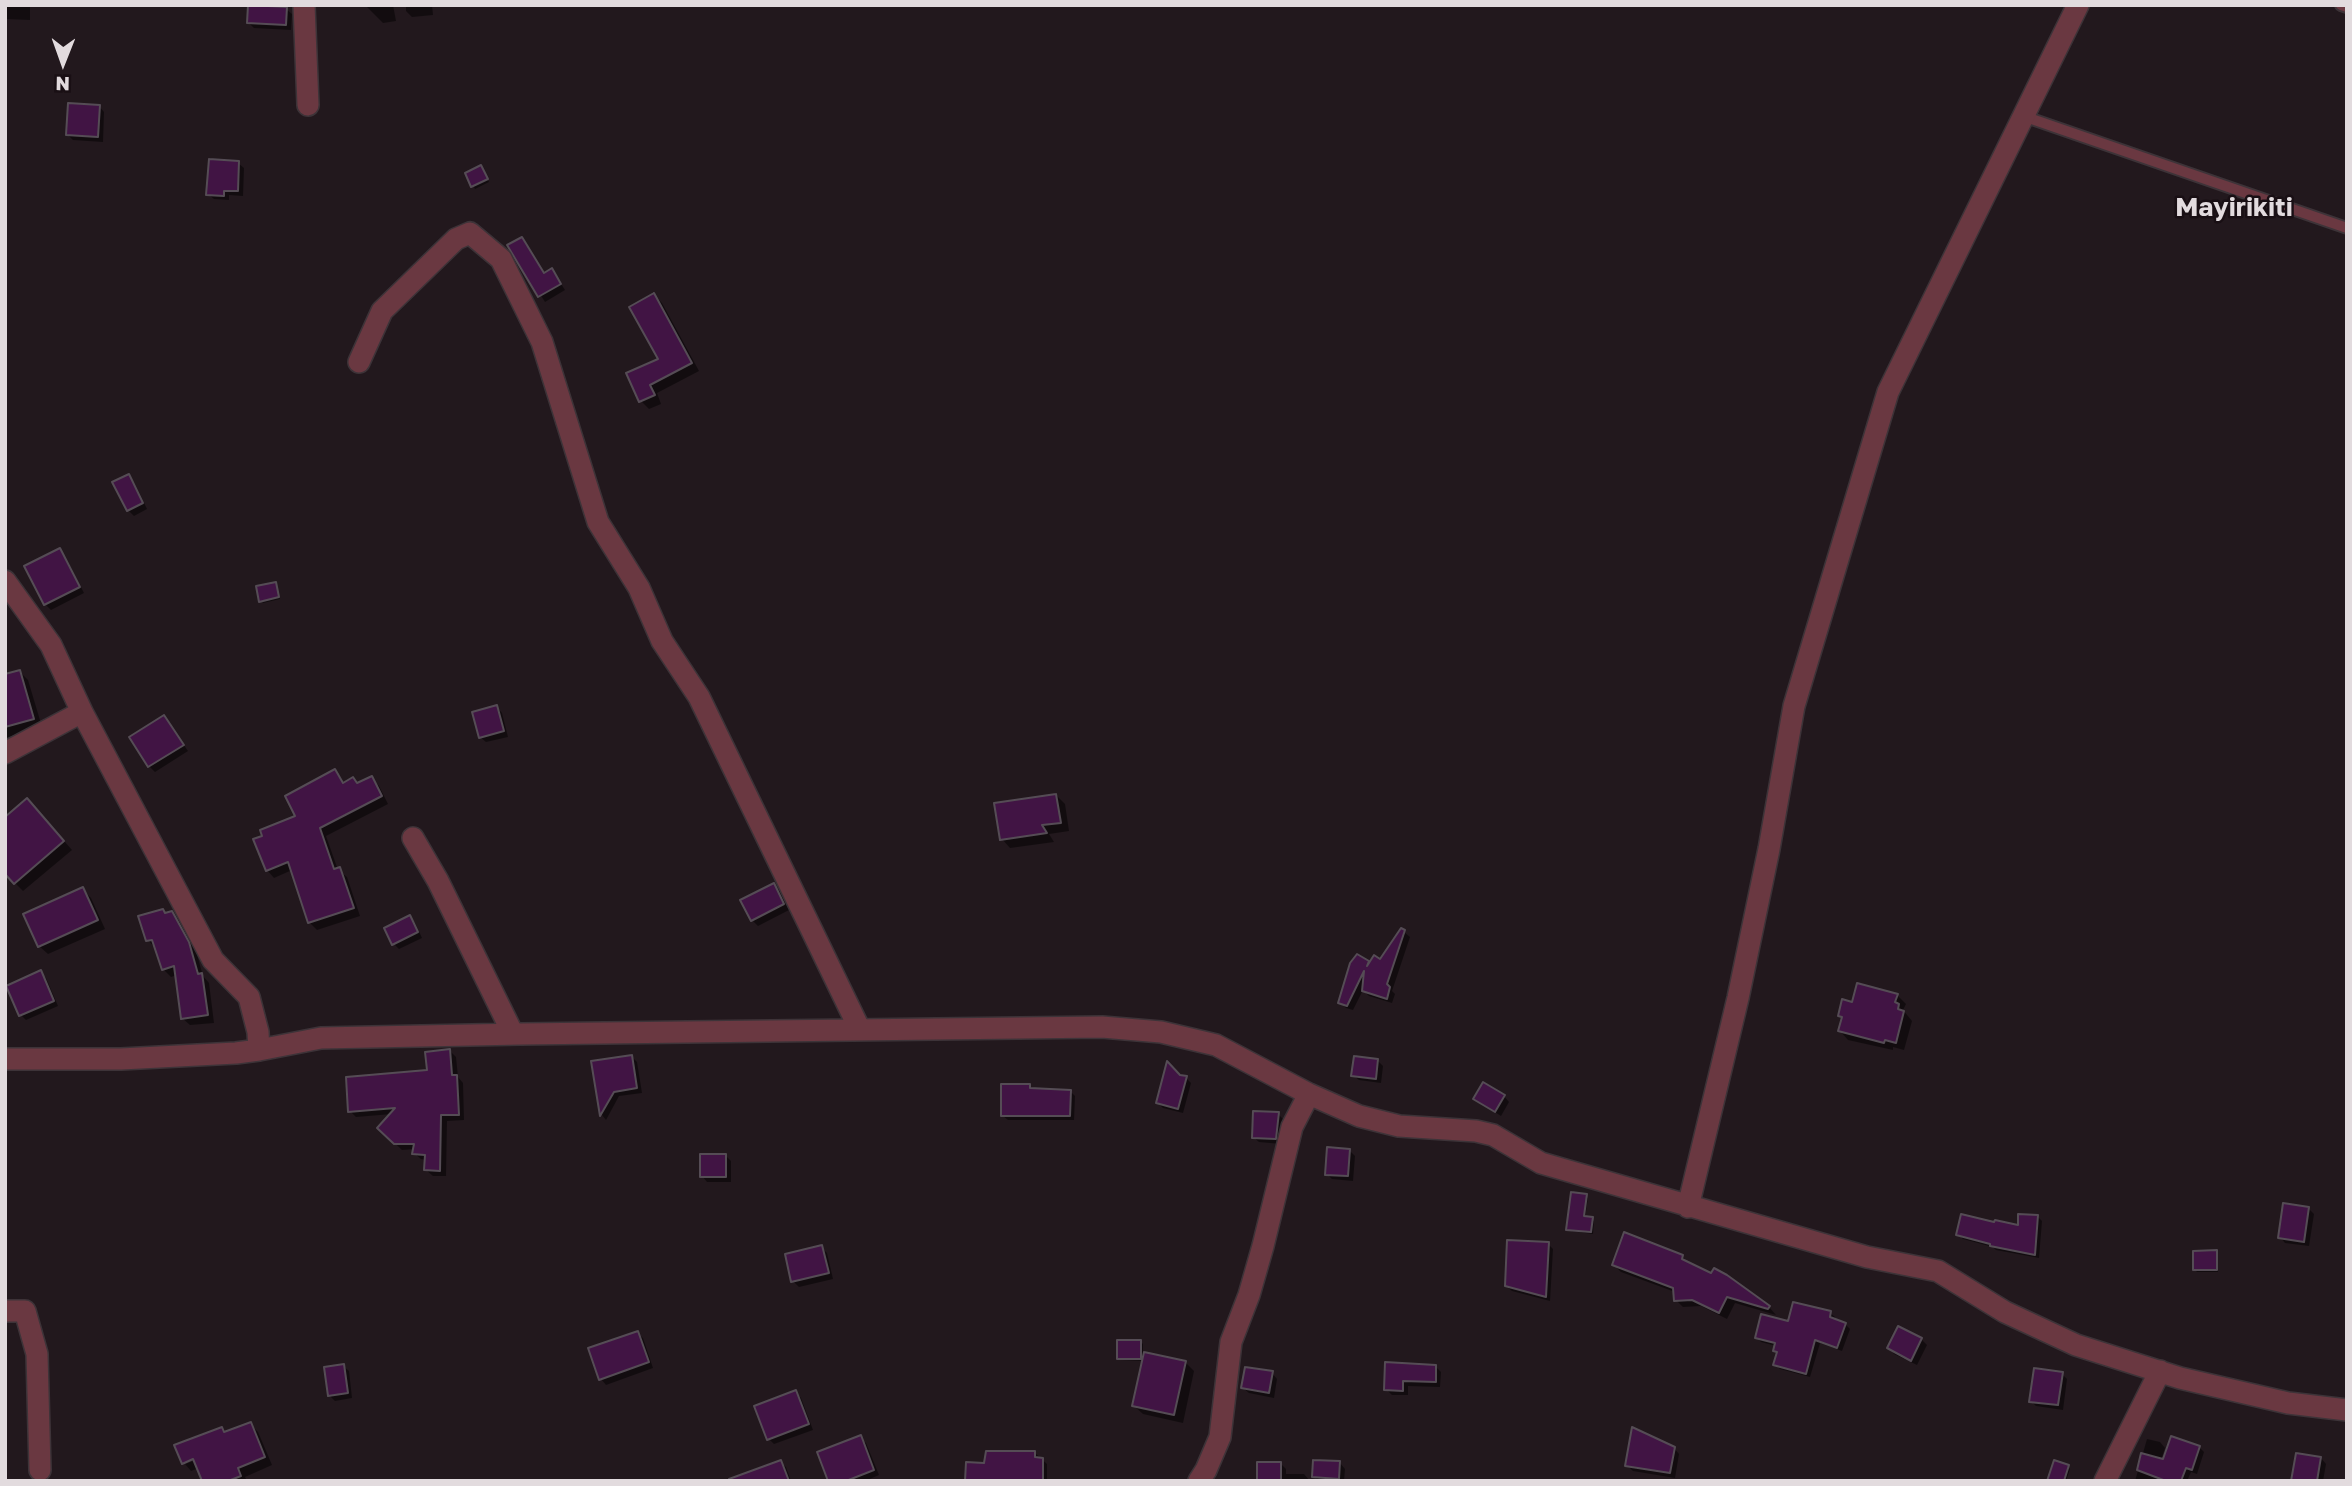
<!DOCTYPE html>
<style>
body{margin:0}
#map{position:relative;width:2352px;height:1486px;overflow:hidden;background:#22181d;font-family:"Golos Text",sans-serif}
canvas{display:block}
.frame{position:absolute;inset:0;border:7px solid #e2dbde;pointer-events:none}
.north{position:absolute;left:28px;top:28px;width:70px;height:70px;-webkit-text-stroke:5px #190f14;paint-order:stroke;rotate:181deg;font-size:19px;font-weight:700;line-height:28px;text-align:center;color:#e2dbde}
.north::after{content:'';display:block;margin:auto;width:24px;height:32px;background:#e2dbde;clip-path:polygon(50% 0,100% 100%,50% 72%,0 100%)}
</style>
<div id="map">
<canvas width="2352" height="1486"></canvas>
<div class="frame"></div>
<div class="north">N</div>
</div>
<script>
const c = document.querySelector('canvas').getContext('2d');
c.lineJoin = 'round';
function paint(path, color) { c.fillStyle = color; c.fill(path, 'evenodd'); }
const toPath = rows => new Path2D(rows.map(r => 'M' + r).join(''));
function stroke(path, color, width, dash) { c.strokeStyle = color; c.lineWidth = width; c.lineCap = dash ? 'butt' : 'round'; c.setLineDash(dash || []); c.stroke(path); }
function write(font, color, halo, rows, align = 'center') {
  c.font = font + ' "Golos Text",sans-serif'; c.lineWidth = 5; c.setLineDash([]); c.textBaseline = 'middle'; c.strokeStyle = halo; c.fillStyle = color; for (const [text, x, y, turn = 0] of rows) {
    c.save(); c.translate(x, y); c.rotate((+turn || 0) * Math.PI / 180); c.textAlign = isNaN(turn) ? turn : align; if (halo) c.strokeText(text, 0, 0); c.fillText(text, 0, 0); c.restore();
  }
}
paint(toPath([
 [5,5,30,5,30,20,5,19],
 [365,5,393,5,396,21,383,23],
 [406,5,432,5,433,15,412,17,406,11],
 [286,9,292,14,291,30,254,28,249,23],
 [99,106,104,112,103,142,73,140,68,135],
 [238,163,244,168,243,196,229,195,229,200,214,199,208,194],
 [483,170,489,182,475,189,467,174],
 [522,239,545,274,552,270,565,290,545,302,510,246],
 [654,295,662,303,699,371,657,393,661,404,649,409,641,401,629,374,660,360],
 [128,476,134,482,147,509,134,516,128,510,114,483],
 [60,551,65,556,84,593,51,610,45,604],
 [275,583,280,599,263,603,261,601],
 [20,672,28,680,42,727,5,738,5,676],
 [497,707,502,713,508,737,486,742,480,737],
 [164,717,188,751,155,772,149,766],
 [335,771,345,784,358,785,371,778,379,786,388,804,326,836,338,870,347,877,360,916,317,930,309,922,292,870,274,878,267,870,298,817],
 [1056,795,1065,804,1069,831,1049,834,1054,842,1010,848,1002,839],
 [36,809,72,850,23,891,15,883],
 [774,885,779,890,789,910,758,926,752,920],
 [82,889,91,898,105,929,48,954,39,946],
 [163,911,167,915,172,913,179,921,196,951,203,976,209,983,214,1023,190,1025,182,1018,177,975,171,977,163,969,156,949,148,940],
 [410,917,415,923,422,938,399,949,394,944],
 [1404,932,1410,937,1392,991,1395,994,1392,1003,1369,996,1363,990,1353,1010,1346,1008,1340,1002,1368,963,1369,965,1380,961],
 [40,972,46,978,58,1006,26,1020,21,1015],
 [1897,995,1906,1004,1903,1010,1912,1021,1904,1050,1893,1047,1893,1050,1848,1040,1840,1031,1843,1019,1840,1015,1853,1004],
 [450,1051,456,1057,458,1077,463,1083,464,1120,447,1121,446,1176,433,1176,426,1170,426,1160,421,1159,414,1153,415,1149,402,1150,379,1128,392,1114,356,1117,350,1111,429,1072],
 [631,1056,637,1062,642,1093,619,1096,606,1120,602,1115,593,1063],
 [1377,1060,1383,1066,1381,1083,1359,1080,1353,1075],
 [1180,1076,1186,1078,1191,1083,1183,1113,1163,1108,1158,1103],
 [1029,1085,1033,1090,1070,1091,1075,1096,1074,1120,1008,1120,1003,1116],
 [1504,1096,1509,1102,1501,1116,1475,1099],
 [1278,1114,1284,1120,1281,1144,1259,1142,1253,1137],
 [1349,1150,1355,1156,1353,1181,1332,1179,1327,1174],
 [726,1156,731,1161,731,1182,707,1182,702,1176],
 [1586,1196,1588,1198,1585,1218,1594,1221,1593,1234,1570,1231,1568,1229],
 [2308,1208,2314,1214,2309,1246,2285,1243,2280,1237],
 [2037,1216,2042,1221,2039,1258,1996,1250,1993,1247,1963,1239,1958,1234,2019,1227],
 [1548,1244,1553,1249,1550,1301,1512,1291,1506,1286],
 [821,1247,827,1253,833,1279,799,1287,793,1281],
 [2216,1252,2218,1254,2218,1272,2197,1272,2195,1270],
 [1682,1256,1689,1264,1769,1307,1776,1315,1735,1303,1727,1319,1701,1306,1683,1307,1676,1300,1675,1292,1621,1272,1614,1265],
 [1830,1313,1835,1317,1834,1320,1845,1324,1850,1329,1842,1351,1820,1343,1810,1377,1780,1369,1775,1364,1778,1353,1776,1346,1761,1342,1757,1338,1790,1323],
 [637,1333,643,1338,653,1368,606,1385,601,1379],
 [1921,1339,1927,1345,1917,1365,1894,1354,1889,1348],
 [1141,1342,1143,1344,1143,1353,1185,1362,1194,1371,1183,1423,1143,1414,1134,1406,1144,1361,1121,1360,1118,1358],
 [1387,1363,1435,1366,1441,1372,1440,1387,1408,1386,1408,1395,1392,1395,1386,1389],
 [343,1366,349,1371,352,1398,335,1401,329,1395],
 [1272,1373,1277,1379,1274,1398,1249,1393,1243,1388],
 [2062,1374,2067,1379,2063,1410,2036,1406,2031,1401],
 [795,1392,801,1398,813,1430,774,1444,769,1439],
 [250,1424,258,1432,272,1465,245,1477,247,1481,204,1481,199,1468,191,1471,185,1464,202,1458,201,1454,185,1461,185,1464,183,1463,177,1446,221,1429,226,1434],
 [860,1438,866,1443,879,1475,865,1481,830,1481],
 [2147,1439,2160,1442,2165,1448,2161,1460,2199,1447,2204,1452,2197,1474,2191,1472,2187,1481,2156,1479,2155,1481,2135,1481],
 [1674,1448,1679,1454,1675,1478,1633,1471,1627,1465],
 [1035,1453,1047,1464,1047,1481,967,1481,985,1465],
 [2321,1458,2326,1464,2323,1481,2293,1480],
 [780,1462,786,1467,791,1481,744,1481],
 [1340,1463,1345,1469,1344,1481,1319,1481,1314,1476],
 [1281,1464,1286,1469,1286,1474,1304,1474,1310,1481,1252,1481,1259,1481],
 [2068,1467,2070,1469,2066,1481,2049,1481]
]), '#0007');
const building = toPath([
 [248,5,287,7,286,25,247,23,248,5],
 [68,103,100,105,98,137,66,135,68,103],
 [209,159,239,161,238,191,224,191,224,196,206,195,209,159],
 [481,165,488,179,471,187,465,173,481,165],
 [522,237,544,273,552,268,561,284,538,297,507,245,522,237],
 [654,293,692,363,650,385,655,395,639,402,626,373,658,359,629,307,654,293],
 [129,474,143,503,127,511,112,482,129,474],
 [60,548,80,587,44,605,24,566,60,548],
 [276,582,279,597,259,602,256,586,276,582],
 [20,670,34,719,5,727,5,674,20,670],
 [497,705,504,731,479,738,472,712,497,705],
 [164,715,184,745,148,767,129,737,164,715],
 [335,769,343,783,353,777,357,783,372,776,382,796,320,828,334,869,340,867,354,908,308,923,288,862,266,871,253,839,262,836,260,830,295,816,285,796,335,769],
 [1056,794,1061,823,1042,825,1047,833,1000,840,994,803,1056,794],
 [27,798,64,841,14,884,5,874,5,817,27,798],
 [774,883,784,904,751,921,740,900,774,883],
 [83,887,98,920,38,947,23,914,83,887],
 [163,909,165,913,172,911,189,942,198,974,202,973,208,1015,181,1019,174,966,162,970,152,940,146,941,138,916,163,909],
 [410,915,418,932,392,945,384,928,410,915],
 [1401,928,1405,930,1387,984,1390,987,1387,999,1362,991,1364,971,1347,1006,1338,1003,1350,963,1357,954,1369,961,1367,966,1374,955,1380,959,1401,928],
 [41,970,54,1001,19,1016,6,986,41,970],
 [1857,983,1898,994,1895,1002,1899,1004,1898,1009,1904,1011,1896,1043,1885,1040,1884,1043,1838,1031,1842,1017,1838,1016,1842,999,1852,1002,1857,983],
 [450,1049,452,1075,457,1075,459,1115,441,1115,440,1171,424,1170,425,1155,412,1154,414,1144,394,1144,377,1128,395,1108,348,1112,346,1077,427,1070,425,1052,450,1049],
 [632,1055,637,1088,614,1092,600,1116,591,1061,632,1055],
 [1354,1056,1378,1059,1376,1079,1351,1076,1354,1056],
 [1167,1061,1180,1075,1187,1076,1178,1109,1156,1103,1167,1061],
 [1483,1082,1505,1095,1495,1112,1473,1099,1483,1082],
 [1001,1084,1030,1084,1030,1088,1071,1090,1070,1116,1001,1116,1001,1084],
 [1253,1111,1279,1112,1276,1139,1252,1138,1253,1111],
 [1327,1147,1350,1149,1348,1176,1325,1175,1327,1147],
 [700,1154,726,1154,726,1177,700,1177,700,1154],
 [1571,1192,1587,1194,1584,1216,1593,1217,1591,1232,1566,1230,1571,1192],
 [2283,1203,2309,1207,2304,1242,2278,1238,2283,1203],
 [1961,1214,1994,1222,1995,1220,2018,1225,2018,1214,2038,1215,2035,1255,1990,1246,1990,1244,1956,1235,1961,1214],
 [1624,1232,1683,1255,1682,1259,1711,1273,1714,1268,1727,1275,1770,1306,1768,1309,1727,1297,1719,1313,1692,1300,1674,1301,1673,1288,1612,1265,1624,1232],
 [1507,1240,1549,1242,1546,1297,1505,1286,1507,1240],
 [822,1245,829,1273,791,1282,785,1254,822,1245],
 [2217,1250,2217,1270,2193,1270,2193,1251,2217,1250],
 [1793,1302,1831,1311,1830,1317,1846,1323,1837,1348,1815,1340,1806,1374,1773,1365,1777,1352,1773,1351,1775,1343,1755,1338,1761,1314,1788,1321,1793,1302],
 [1898,1326,1922,1338,1911,1361,1887,1348,1898,1326],
 [638,1331,649,1362,599,1380,588,1348,638,1331],
 [1117,1340,1141,1340,1141,1359,1117,1359,1117,1340],
 [1144,1352,1186,1361,1174,1415,1132,1406,1144,1352],
 [1385,1362,1436,1365,1436,1382,1403,1381,1403,1391,1384,1390,1385,1362],
 [344,1364,348,1393,328,1396,324,1367,344,1364],
 [1245,1367,1273,1371,1269,1393,1241,1388,1245,1367],
 [2034,1368,2063,1372,2058,1405,2029,1402,2034,1368],
 [796,1390,809,1424,767,1440,754,1406,796,1390],
 [251,1422,265,1457,238,1468,241,1476,228,1481,202,1481,193,1459,182,1464,174,1445,222,1427,224,1432,251,1422],
 [1632,1427,1675,1447,1670,1473,1625,1466,1632,1427],
 [861,1435,874,1470,846,1481,828,1481,817,1452,861,1435],
 [2171,1436,2200,1446,2192,1470,2186,1468,2181,1481,2166,1481,2137,1470,2141,1453,2163,1459,2171,1436],
 [986,1451,1035,1451,1035,1457,1043,1458,1043,1481,965,1481,966,1462,984,1463,986,1451],
 [2296,1453,2321,1457,2317,1481,2291,1481,2296,1453],
 [781,1460,789,1481,729,1481,729,1479,781,1460],
 [1313,1460,1340,1461,1339,1479,1312,1477,1313,1460],
 [2054,1460,2069,1465,2064,1481,2047,1481,2054,1460],
 [1257,1462,1281,1462,1281,1481,1257,1481,1257,1462]
]);
paint(building, '#411444');
stroke(building, '#554c55', 2);
const lane = toPath([
 [2341,5,2347,7],
 [2023,116,2347,228]
]);
const street = toPath([
 [304,5,308,105],
 [359,362,382,311,456,239,470,233,501,259,542,342,598,522,639,588,662,641,699,697,860,1030],
 [5,581,51,645,82,712,5,753],
 [413,838,438,881,513,1034],
 [259,1050,321,1038,521,1034,1102,1027,1161,1032,1216,1045,1309,1094,1359,1116,1399,1126,1476,1131,1493,1135,1541,1163,1867,1257,1938,1271,2005,1312,2076,1345,2180,1378,2288,1403,2347,1410],
 [5,1059,121,1059,236,1053,259,1050,258,1032,249,997,213,960,82,712],
 [1688,1207,1738,998,1769,849,1794,706,1888,392,2078,5],
 [5,1311,25,1311,37,1354,40,1470],
 [1199,1481,1206,1470,1220,1437,1231,1342,1249,1295,1263,1246,1292,1127,1309,1094],
 [2105,1481,2160,1371]
]);
stroke(lane, '#3d3338', 14);
stroke(street, '#3d3338', 24);
stroke(lane, '#6a3841', 10);
stroke(street, '#6a3841', 21);
write('bold 26px', '#e2dbde', '#190f14', [
 ["Mayirikiti",2234,208]
]);
</script>
